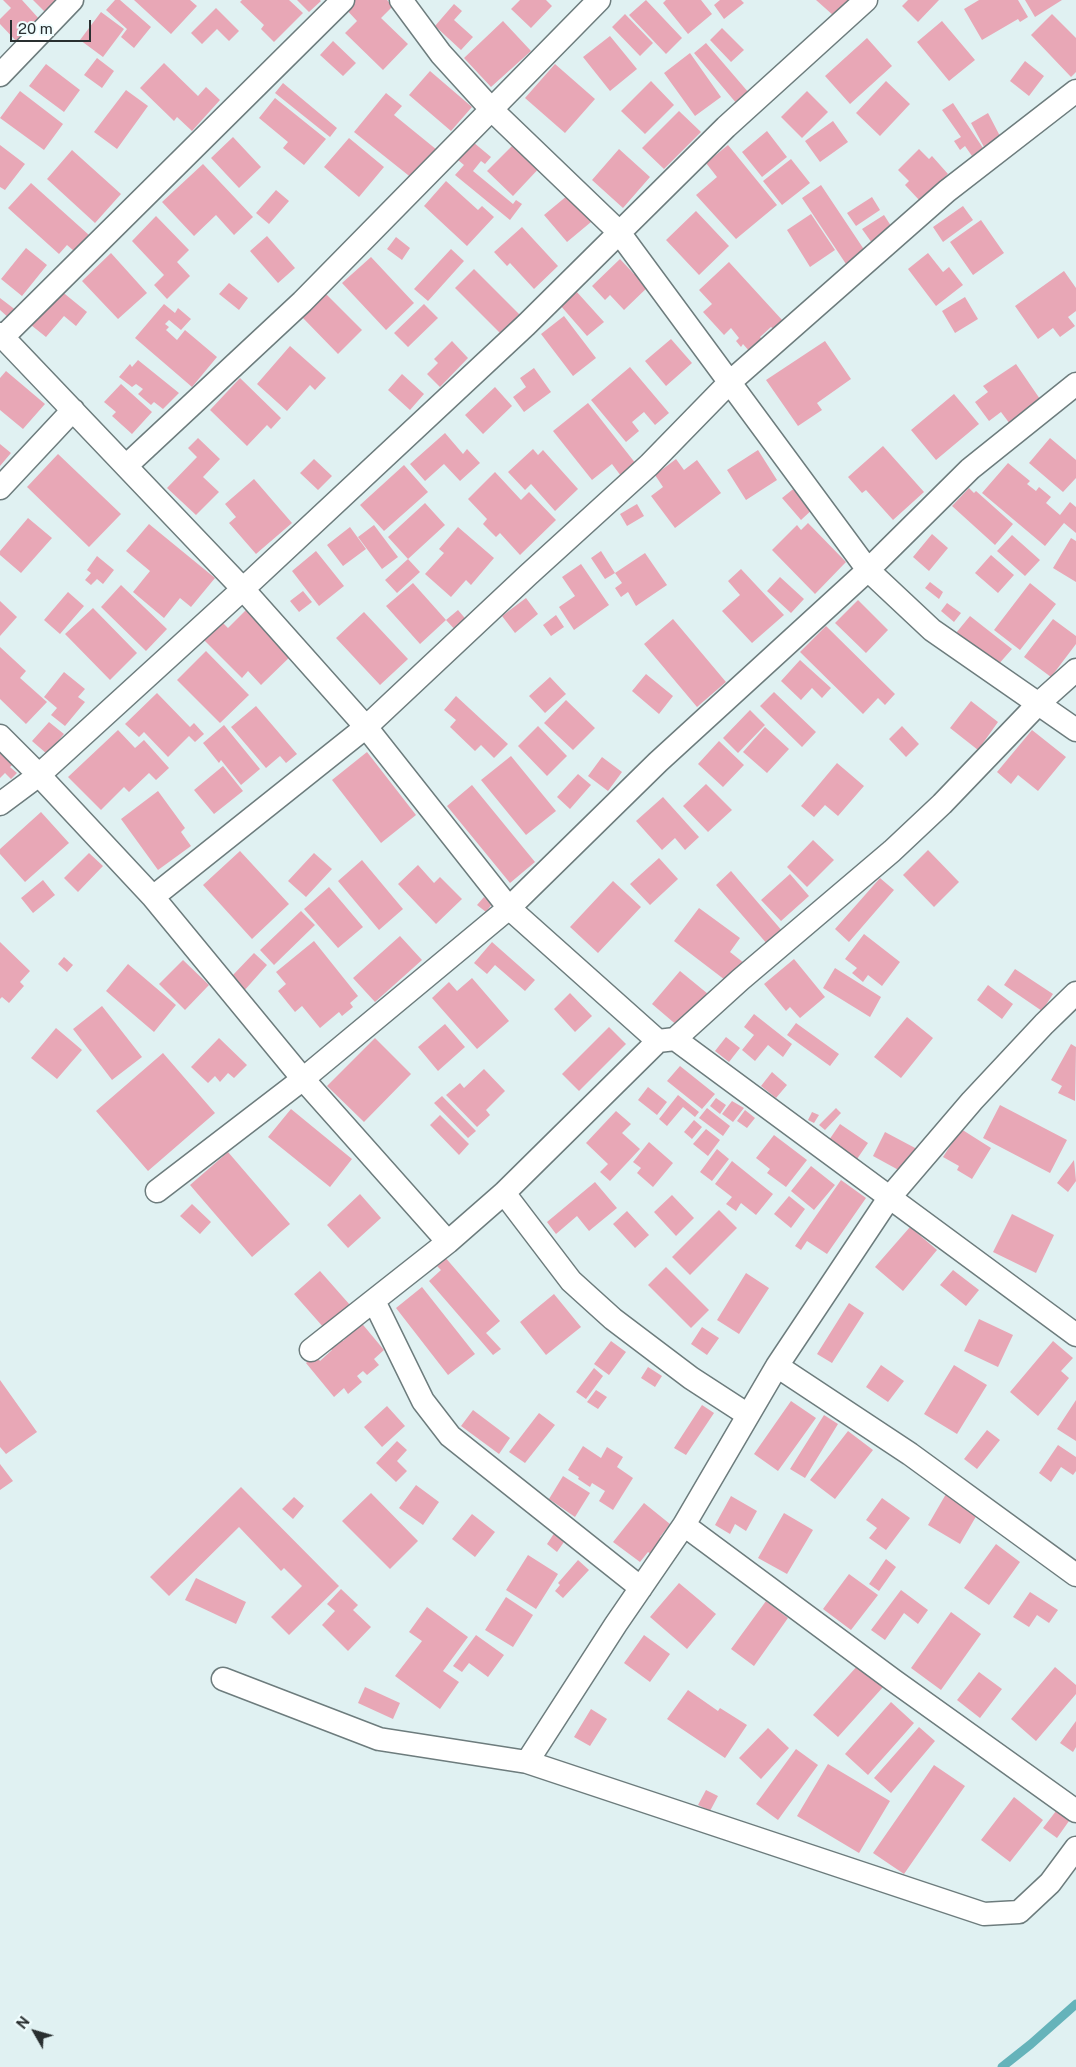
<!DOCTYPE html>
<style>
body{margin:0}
#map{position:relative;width:1076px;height:2067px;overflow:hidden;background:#e0f1f2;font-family:"Public Sans",sans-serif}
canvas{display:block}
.north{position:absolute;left:10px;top:2007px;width:50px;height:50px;-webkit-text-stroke:4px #f0fdfe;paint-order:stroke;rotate:308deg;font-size:14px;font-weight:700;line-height:20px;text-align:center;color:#292f30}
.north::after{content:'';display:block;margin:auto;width:18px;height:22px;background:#292f30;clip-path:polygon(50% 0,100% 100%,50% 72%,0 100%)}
.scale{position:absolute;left:10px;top:20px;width:81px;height:22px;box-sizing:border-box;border:2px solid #292f30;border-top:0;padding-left:6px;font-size:15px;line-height:18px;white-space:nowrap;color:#292f30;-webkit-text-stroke:4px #f0fdfe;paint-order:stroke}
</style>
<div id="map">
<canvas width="1076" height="2067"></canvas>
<div class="north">N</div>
<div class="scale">20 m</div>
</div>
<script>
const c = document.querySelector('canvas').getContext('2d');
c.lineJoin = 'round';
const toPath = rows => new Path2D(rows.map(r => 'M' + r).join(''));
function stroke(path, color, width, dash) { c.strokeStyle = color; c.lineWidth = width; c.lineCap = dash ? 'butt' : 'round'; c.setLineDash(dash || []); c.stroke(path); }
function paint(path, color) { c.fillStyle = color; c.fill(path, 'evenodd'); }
stroke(toPath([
 [1002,2067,1031,2044,1076,2004]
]), '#65b3ba', 9);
paint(toPath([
 [3,0,22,0,41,21,18,43,0,24,0,19,11,8],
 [33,0,67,0,50,17],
 [115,0,120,0,151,27,134,48,121,37,127,29,106,10],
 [134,0,190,0,197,6,171,34],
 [242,0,289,0,303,13,274,42,261,29,264,25,240,2],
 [297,0,320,0,321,1,309,12],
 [351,0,387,0,393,6,381,18,408,44,383,70,345,33,357,21,344,7],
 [520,0,546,0,552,6,531,28,511,9],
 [646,0,682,38,666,54,629,15],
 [666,0,701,0,712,14,688,34,663,3],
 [720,0,741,0,744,3,724,19,714,5],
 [816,0,848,0,834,16],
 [908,0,939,0,918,22,902,6],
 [979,0,1018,0,1028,17,1020,22,1018,19,982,40,964,9],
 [1025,0,1062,0,1035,17],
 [454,4,462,11,454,20,473,37,461,50,435,26],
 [216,8,239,31,229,41,217,29,202,44,191,33],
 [101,12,124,29,103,57,80,40],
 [625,14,653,43,640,56,612,27],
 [1052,14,1076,38,1076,72,1071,77,1031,35],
 [503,21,531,51,491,87,464,58],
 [942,21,975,60,949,81,917,42],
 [722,28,744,50,731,62,710,40],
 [610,36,637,69,610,91,583,57],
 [867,38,892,66,850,104,825,76],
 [333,41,356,63,343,76,320,55],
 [706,43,749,93,737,104,694,53],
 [690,53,721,97,695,116,664,73],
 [97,58,114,71,102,88,84,75],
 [1025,61,1044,76,1029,96,1010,81],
 [164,63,198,96,206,87,220,100,192,131,177,117,174,121,140,88],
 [46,64,80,90,64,112,29,86],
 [555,64,595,99,565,133,525,98],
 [430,71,472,107,451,131,409,95],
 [651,81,674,105,645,134,621,111],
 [886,81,910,104,880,136,856,113],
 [283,83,337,128,330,137,275,93],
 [126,90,148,106,117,149,94,132],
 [20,91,63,124,44,150,0,118],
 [807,91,828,112,802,138,781,117],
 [386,93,402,106,394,115,437,150,413,179,354,132],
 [275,98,326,139,304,165,283,148,288,142,259,118],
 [953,103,983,148,972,156,965,146,960,150,954,141,961,137,942,110],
 [679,111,701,132,664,169,642,148],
 [988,113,1001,138,984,147,971,123],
 [833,121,848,142,820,162,805,141],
 [767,131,787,157,762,177,742,152],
 [233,137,261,167,239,188,211,158],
 [349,138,384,167,359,197,324,167],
 [518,140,543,164,513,196,487,171],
 [473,142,491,157,485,164,481,161,473,171,513,204,516,200,522,204,510,220,455,175,464,165,458,160],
 [0,145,25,164,5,190,0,187],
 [728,145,777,205,736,239,696,195,717,177,706,163],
 [619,149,650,177,623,208,592,180],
 [919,149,929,159,932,156,948,174,920,201,905,185,909,181,898,170],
 [72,150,121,194,95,223,47,179],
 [791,159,810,183,782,205,763,181],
 [203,164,253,217,234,235,216,215,194,236,162,202],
 [446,181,478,210,482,206,494,217,467,246,424,206],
 [31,183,89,235,74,251,67,245,59,254,8,208],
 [821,185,865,251,846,264,802,198],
 [276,190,289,201,269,224,256,213],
 [574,190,597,217,567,242,544,215],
 [872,197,880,210,856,226,847,213],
 [963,206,973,220,943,242,933,227],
 [696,211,729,246,699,275,666,240],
 [811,214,835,250,810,267,787,230],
 [884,215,893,229,872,243,862,229],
 [156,216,189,250,177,262,190,276,167,299,154,285,164,275,132,241],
 [981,220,1004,253,973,275,950,242],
 [522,227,558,266,534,289,510,263,507,266,494,252],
 [267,236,295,268,278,283,250,251],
 [396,237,410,248,402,260,387,249],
 [26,248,47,265,22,296,1,279],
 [451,249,464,261,428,301,414,289],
 [111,253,147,293,118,319,82,281],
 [928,253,943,272,949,267,963,285,936,306,908,269],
 [371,257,414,303,386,330,342,283],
 [620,259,634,274,638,270,651,284,624,310,610,295,605,300,592,286],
 [729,262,783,321,774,329,771,327,760,337,763,341,750,352,743,344,741,347,736,341,739,338,731,328,724,335,703,312,712,304,699,290],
 [474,269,520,315,501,334,455,288],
 [1064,271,1076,288,1076,311,1068,317,1075,326,1060,337,1053,328,1038,339,1015,306],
 [229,283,248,298,239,310,219,294],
 [60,290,87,312,76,326,64,316,46,337,31,325],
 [576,291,604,322,587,336,560,305],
 [326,294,362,330,338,354,302,317],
 [965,297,978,319,955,333,942,311],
 [0,298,17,311,10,319,0,310],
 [164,304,175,313,178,308,191,319,181,330,169,320,165,324,169,327,166,330,177,340,185,330,217,357,192,387,135,338],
 [424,304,438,318,408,347,394,333],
 [564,316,596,358,573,376,541,334],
 [671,339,692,363,666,386,645,361],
 [452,341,468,358,440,387,427,374,438,363,434,359],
 [825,341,851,379,817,403,822,410,798,426,766,380],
 [290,346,326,378,315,390,310,385,287,411,257,384],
 [138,360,179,393,163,409,154,402,151,405,138,394,143,389,136,384,132,387,119,377,130,364,132,367],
 [1016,364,1042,402,1010,424,1001,412,989,421,975,402,988,392,983,386],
 [630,367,669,413,655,425,644,412,632,422,639,431,626,442,591,400],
 [534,368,551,392,524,412,513,397,526,387,520,378],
 [6,371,45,404,23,429,0,410,0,378],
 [402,374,424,394,410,410,388,390],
 [240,378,281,418,271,429,267,425,247,446,210,410],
 [121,384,152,412,132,434,112,416,116,412,104,402],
 [495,387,512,406,483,434,465,415],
 [954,394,979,424,936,460,911,430],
 [588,403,636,464,621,476,612,464,592,480,553,431],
 [445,433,463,454,467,449,480,463,460,481,444,464,425,481,410,464],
 [198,438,220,459,203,477,219,492,196,515,167,488,197,457,188,448],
 [1050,438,1076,460,1076,478,1063,492,1029,463],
 [0,444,11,453,0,466],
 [883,446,924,492,893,520,866,490,862,493,848,477],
 [533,449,538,455,543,450,578,489,555,511,531,484,525,490,508,472],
 [758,450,777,480,746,500,727,470],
 [58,454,121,514,89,547,27,487],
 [314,459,332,476,318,490,300,473],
 [676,459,684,470,697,460,721,493,675,528,651,496,663,487,655,475],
 [1008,463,1030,481,1027,484,1036,491,1039,487,1051,497,1046,503,1060,515,1070,502,1076,507,1076,533,1064,523,1045,546,982,493],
 [404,465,428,492,384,531,360,505],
 [495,472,521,500,529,492,556,520,520,555,500,533,496,537,483,524,487,519,468,499],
 [254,479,292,523,256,554,229,523,236,517,225,504],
 [797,486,815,507,801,520,782,498],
 [969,488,974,493,976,491,1013,524,995,545,952,506],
 [425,503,445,525,408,559,388,537],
 [637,504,644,516,627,526,620,514],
 [28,518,52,538,21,573,0,555,0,551],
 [808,523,846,562,815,594,772,550,797,525,801,530],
 [149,524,215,578,191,607,180,598,164,618,133,592,150,571,126,551],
 [374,525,398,557,382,569,358,537],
 [350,527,366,549,343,566,327,545],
 [458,527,494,558,471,585,466,580,451,597,425,574,444,553,439,549],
 [932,534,948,548,929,571,913,557],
 [1012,535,1040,560,1025,576,997,551],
 [1071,538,1076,541,1076,582,1053,568],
 [316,551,344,586,319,606,292,571],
 [601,551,615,573,605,579,591,558],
 [645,553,667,585,636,606,628,592,621,597,615,588,622,583,615,573],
 [991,555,1014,575,998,593,975,573],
 [97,556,114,570,103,584,97,579,91,585,85,580,91,573,87,570],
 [408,559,420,572,397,593,385,580],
 [581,564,609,605,574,630,559,607,575,596,562,577],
 [741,569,784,615,752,643,722,611,740,595,728,581],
 [780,577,804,599,791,613,767,591],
 [930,582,943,592,939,599,925,588],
 [413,583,446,620,420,644,386,606],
 [1030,583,1056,604,1020,650,994,630],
 [121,585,167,629,146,651,101,607],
 [303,591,312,602,299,612,290,601],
 [68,592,84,606,60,634,44,620],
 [526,598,538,614,515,633,502,616],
 [858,600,888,630,866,653,835,623],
 [0,601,17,617,0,636],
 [947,603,961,613,954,622,941,611],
 [250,606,296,651,261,685,248,671,242,678,201,637,219,619,228,628],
 [93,608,137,653,110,680,65,634],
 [458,610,469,623,458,633,446,620],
 [364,612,408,659,380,685,336,638],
 [556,615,564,627,551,636,543,625],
 [970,616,1012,649,997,666,956,633],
 [673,619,726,682,697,707,644,644],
 [1053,619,1076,636,1076,644,1051,677,1024,657],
 [826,626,895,694,885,705,878,698,863,714,800,652],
 [0,647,26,671,20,678,47,702,26,724,0,699],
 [206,651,249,695,220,723,177,680],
 [800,660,831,688,822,698,812,688,801,700,781,681],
 [64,672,85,689,78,697,85,702,65,726,51,715,57,708,44,697],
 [646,674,673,696,659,714,632,691],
 [550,677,566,694,545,713,529,696],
 [774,692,816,732,802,747,760,706],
 [157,693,190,727,194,723,204,734,195,742,189,736,168,757,144,732,139,737,125,724],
 [456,696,508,744,494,758,481,745,475,751,450,727,456,720,444,710],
 [566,700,595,728,573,750,544,723],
 [971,701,998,722,978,750,950,728],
 [256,706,297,754,286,763,280,756,266,768,231,727],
 [750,710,765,725,738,753,723,738],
 [49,722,64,734,47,754,32,741],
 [224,725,260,769,241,785,221,760,219,763,203,743],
 [538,726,567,756,547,776,518,746],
 [902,726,919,744,906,757,889,739],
 [765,727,789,749,767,773,743,752],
 [118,730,135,748,144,740,169,768,156,780,149,773,129,792,124,787,101,810,68,777],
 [1032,730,1066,757,1038,791,1018,775,1011,784,997,772],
 [719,741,744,765,723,787,698,764],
 [0,748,15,762,10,767,17,773,11,779,5,773,0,778],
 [367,752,416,815,381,843,332,780],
 [511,756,556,811,526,835,481,780],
 [602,757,622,772,608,791,588,776],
 [837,763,864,786,838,816,825,805,814,817,801,806],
 [223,766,243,791,214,814,194,790],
 [578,774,591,785,570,809,557,797],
 [706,784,732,810,708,832,683,806],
 [472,785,535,862,510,883,447,806],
 [158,791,185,828,181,832,191,846,158,870,121,819],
 [663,797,699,837,685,850,675,838,662,850,636,821],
 [41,812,69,843,25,882,0,854,0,849],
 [813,840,834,860,807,887,787,867],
 [928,850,959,882,934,907,903,875],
 [240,851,289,904,252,939,203,885],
 [89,853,103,866,78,892,64,878],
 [314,853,332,869,306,897,288,881],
 [659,858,678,879,650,905,630,884],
 [362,860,403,909,379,930,338,881],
 [418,865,434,883,440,877,462,899,436,924,398,884],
 [731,871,783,932,768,945,716,885],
 [790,874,809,896,781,921,761,900],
 [880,878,894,890,849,942,835,929],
 [43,880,55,895,33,913,21,898],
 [613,881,641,907,598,953,570,927],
 [329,887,363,927,338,948,304,909],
 [484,897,492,904,486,912,477,905],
 [699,908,740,938,730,952,744,963,729,983,674,941],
 [301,911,315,925,274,965,260,950],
 [864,934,900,962,882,986,868,975,863,982,852,973,857,968,845,959],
 [400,936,422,960,375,1002,353,978],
 [314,941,358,996,350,1003,353,1007,342,1016,339,1012,320,1028,302,1006,295,1012,278,991,286,984,276,972],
 [0,942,30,971,20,982,24,986,9,1003,2,997,0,999],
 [492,942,535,980,525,991,495,965,487,974,474,963],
 [254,953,267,965,243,992,232,976],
 [64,957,73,965,67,972,58,964],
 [794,959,825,997,800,1018,790,1007,786,1011,764,984],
 [183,960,209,985,185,1010,159,984],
 [128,964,176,1005,154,1032,106,991],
 [835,968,881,997,870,1017,823,988],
 [1015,969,1053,994,1042,1011,1004,985],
 [680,971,708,994,679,1027,652,1004],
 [472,978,509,1021,477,1049,432,998,449,982,457,991],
 [988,985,1013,1004,1002,1019,977,1000],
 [570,993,592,1016,575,1032,554,1009],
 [102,1006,142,1057,112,1080,73,1029],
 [754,1014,792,1044,783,1057,768,1045,755,1061,742,1050,754,1035,744,1027],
 [907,1017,933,1038,901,1078,874,1057],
 [796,1023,839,1054,830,1066,787,1035],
 [445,1024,465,1047,438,1071,418,1047],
 [609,1027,626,1044,579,1091,562,1074],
 [56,1028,82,1050,57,1079,31,1058],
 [726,1037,740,1048,729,1062,715,1051],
 [219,1038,247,1065,234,1078,228,1073,220,1082,215,1076,208,1083,191,1067],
 [375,1038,411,1074,364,1122,327,1086],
 [1071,1044,1076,1047,1075,1101,1058,1093,1062,1086,1051,1080],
 [163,1053,215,1113,148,1171,96,1111],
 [680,1066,715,1094,702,1109,667,1081],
 [484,1069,505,1091,486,1110,490,1115,477,1127,446,1095,460,1083,464,1088],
 [772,1072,787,1085,776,1098,761,1086],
 [648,1087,667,1102,657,1115,638,1100],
 [678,1095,699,1112,695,1117,683,1107,667,1126,659,1119],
 [442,1096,476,1131,468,1138,434,1103],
 [716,1098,726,1105,720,1114,710,1106],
 [732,1101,744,1108,733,1122,722,1114],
 [1000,1105,1067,1140,1050,1173,983,1138],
 [707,1108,730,1126,723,1136,699,1118],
 [836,1108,841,1113,825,1130,819,1125],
 [291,1109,352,1159,330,1187,268,1137],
 [745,1110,755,1118,747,1128,737,1121],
 [616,1111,631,1124,622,1133,640,1149,610,1181,600,1172,608,1164,586,1143],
 [812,1112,819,1115,814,1123,808,1120],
 [440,1115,469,1144,459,1155,430,1125],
 [694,1120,702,1127,692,1139,684,1132],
 [840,1124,868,1143,857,1159,829,1140],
 [706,1129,720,1140,708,1156,693,1144],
 [961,1129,991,1148,972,1179,957,1170,959,1166,943,1157],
 [885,1132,917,1149,904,1173,873,1156],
 [774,1135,807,1160,786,1187,767,1173,770,1169,756,1158],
 [649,1142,673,1163,653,1187,637,1173,641,1168,633,1162],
 [717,1149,729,1159,712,1181,700,1172],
 [228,1152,290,1224,252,1257,190,1185],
 [1074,1160,1076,1181,1068,1192,1057,1183],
 [732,1161,773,1194,756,1215,741,1203,736,1211,726,1204,732,1197,715,1184],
 [811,1166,835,1185,814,1210,791,1191],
 [841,1180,866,1198,827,1254,807,1241,801,1250,795,1246],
 [595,1182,617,1208,589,1231,577,1216,556,1234,547,1222],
 [360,1194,381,1218,348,1248,327,1225],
 [672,1195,694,1218,676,1236,654,1212],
 [789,1196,805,1209,791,1228,774,1214],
 [192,1204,211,1222,200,1234,180,1216],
 [719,1210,737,1228,690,1275,672,1257],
 [627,1211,649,1235,635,1248,613,1224],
 [1012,1214,1054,1235,1036,1273,993,1252],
 [910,1227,937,1250,903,1291,875,1267],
 [444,1256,500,1321,486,1333,501,1349,493,1355,429,1281,441,1270,435,1264],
 [666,1267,709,1310,691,1328,648,1285],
 [953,1270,979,1290,966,1306,940,1285],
 [320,1271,350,1305,324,1328,294,1294],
 [746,1273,769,1288,739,1334,717,1320],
 [422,1287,475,1354,448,1375,396,1308],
 [554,1294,581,1327,546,1355,520,1322],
 [849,1303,864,1313,832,1363,817,1354],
 [979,1319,1013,1335,998,1367,964,1351],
 [359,1320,384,1350,374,1359,379,1365,367,1375,363,1371,357,1376,362,1382,348,1394,344,1388,334,1397,306,1363,315,1355,320,1361,332,1350,328,1346,339,1337,343,1341,349,1335,346,1331],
 [702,1327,719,1338,707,1355,691,1344],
 [611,1341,626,1352,609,1375,594,1364],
 [1053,1341,1073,1358,1061,1371,1069,1378,1038,1416,1010,1392],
 [881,1365,904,1381,888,1402,866,1387],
 [954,1365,987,1385,957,1434,924,1414],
 [648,1367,662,1376,655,1387,641,1378],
 [594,1368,603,1376,586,1399,576,1392],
 [0,1380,37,1432,6,1454,0,1447],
 [596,1390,607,1397,598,1409,587,1402],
 [1076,1400,1076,1441,1057,1429],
 [791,1401,816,1418,778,1471,754,1454],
 [702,1405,714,1413,686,1455,674,1448],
 [387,1406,405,1426,382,1447,364,1427],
 [473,1410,510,1438,499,1454,461,1426],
 [539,1413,555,1425,525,1463,509,1452],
 [824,1415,838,1424,805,1478,790,1469],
 [987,1430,1000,1440,977,1469,964,1459],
 [848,1431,873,1450,835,1499,810,1480],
 [397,1441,407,1450,397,1461,407,1471,396,1482,376,1463],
 [1058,1445,1076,1457,1076,1471,1073,1475,1061,1467,1051,1482,1039,1473],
 [583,1446,601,1458,607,1447,623,1457,617,1467,633,1478,613,1510,599,1501,605,1491,592,1483,590,1487,578,1479,579,1477,568,1470],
 [0,1464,13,1481,0,1490],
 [563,1476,590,1493,575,1517,549,1499],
 [416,1485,439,1502,423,1525,399,1508],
 [241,1487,339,1586,289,1635,271,1617,302,1586,284,1568,281,1571,239,1527,169,1596,150,1577],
 [371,1493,418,1541,390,1569,342,1521],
 [946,1494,978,1513,960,1544,928,1525],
 [731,1496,757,1511,746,1531,735,1524,730,1534,715,1525],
 [294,1497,304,1506,293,1519,282,1509],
 [882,1498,910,1518,886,1550,869,1538,877,1528,866,1520],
 [644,1503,670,1524,660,1537,666,1541,654,1556,648,1552,640,1562,613,1542],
 [784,1513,813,1530,787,1574,758,1558],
 [472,1514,495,1532,475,1557,452,1539],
 [555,1532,566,1539,557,1552,547,1544],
 [996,1544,1020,1562,989,1605,964,1588],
 [528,1555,558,1574,536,1609,506,1590],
 [886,1559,896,1567,879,1591,869,1584],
 [578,1560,589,1570,563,1598,555,1591,560,1585,558,1583],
 [849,1574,878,1595,851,1630,823,1609],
 [196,1578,246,1602,236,1624,185,1600],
 [679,1583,716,1614,687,1649,650,1617],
 [341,1589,358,1605,353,1610,371,1627,348,1651,322,1625,335,1611,327,1604],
 [901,1590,928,1610,918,1624,904,1613,885,1640,871,1630],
 [1030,1592,1058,1610,1049,1623,1037,1615,1029,1627,1013,1617],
 [506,1597,533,1615,513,1647,485,1630],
 [766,1601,788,1618,754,1666,731,1649],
 [427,1607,468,1637,443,1671,459,1682,440,1709,395,1676,422,1641,409,1632],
 [951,1612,981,1634,941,1690,911,1668],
 [476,1635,504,1655,488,1677,469,1663,462,1672,453,1666],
 [644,1635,670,1654,650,1682,624,1663],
 [859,1664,884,1686,838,1737,813,1715],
 [1055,1667,1076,1685,1076,1694,1036,1741,1011,1719],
 [979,1672,1002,1689,980,1718,957,1700],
 [365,1687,400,1703,393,1719,358,1703],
 [688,1690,718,1711,720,1708,747,1725,725,1758,667,1719],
 [891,1702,914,1723,868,1775,845,1754],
 [591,1709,607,1719,590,1746,574,1737],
 [1076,1721,1076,1747,1073,1752,1060,1743],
 [919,1727,935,1741,891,1793,874,1778],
 [768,1728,789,1748,761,1779,739,1758],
 [796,1749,818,1765,778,1820,756,1804],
 [828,1764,890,1801,859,1853,797,1816],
 [934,1765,965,1786,904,1874,873,1853],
 [706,1790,718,1796,710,1811,698,1805],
 [1014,1797,1043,1820,1010,1862,981,1840],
 [1056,1811,1069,1821,1057,1838,1043,1828]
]), '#e8a7b6');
const street = toPath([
 [401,0,441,54,492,110,618,231,868,570,932,630,1076,730],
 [0,75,72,0],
 [0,334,243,589,366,727,509,908,658,1041],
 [3,337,343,0],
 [126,466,302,302,599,0],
 [0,488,73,410],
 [0,736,39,775,153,897,303,1079,448,1242,504,1193,658,1041,675,1039,740,980,892,851,942,804,1038,704,1076,670],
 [0,804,39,775,243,589,526,325,726,127,866,0],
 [153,897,366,727,528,575,649,465,730,382,947,191,1076,91],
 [675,1039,1076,1335],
 [157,1191,303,1079,509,908,658,762,868,570,970,469,1076,384],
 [504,1193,571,1281,613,1319,691,1378,748,1415],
 [374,1301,423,1401,450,1436,641,1588],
 [311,1350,448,1242],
 [777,1366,910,1454,1076,1575],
 [684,1525,893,1680,1076,1811],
 [223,1679,379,1739,527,1762,984,1914,1019,1912,1050,1883,1076,1848],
 [527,1762,616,1624,684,1525,777,1366,889,1198,972,1101,1044,1024,1076,993]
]);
stroke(street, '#6d7c7d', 25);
stroke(street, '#fff', 22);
</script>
